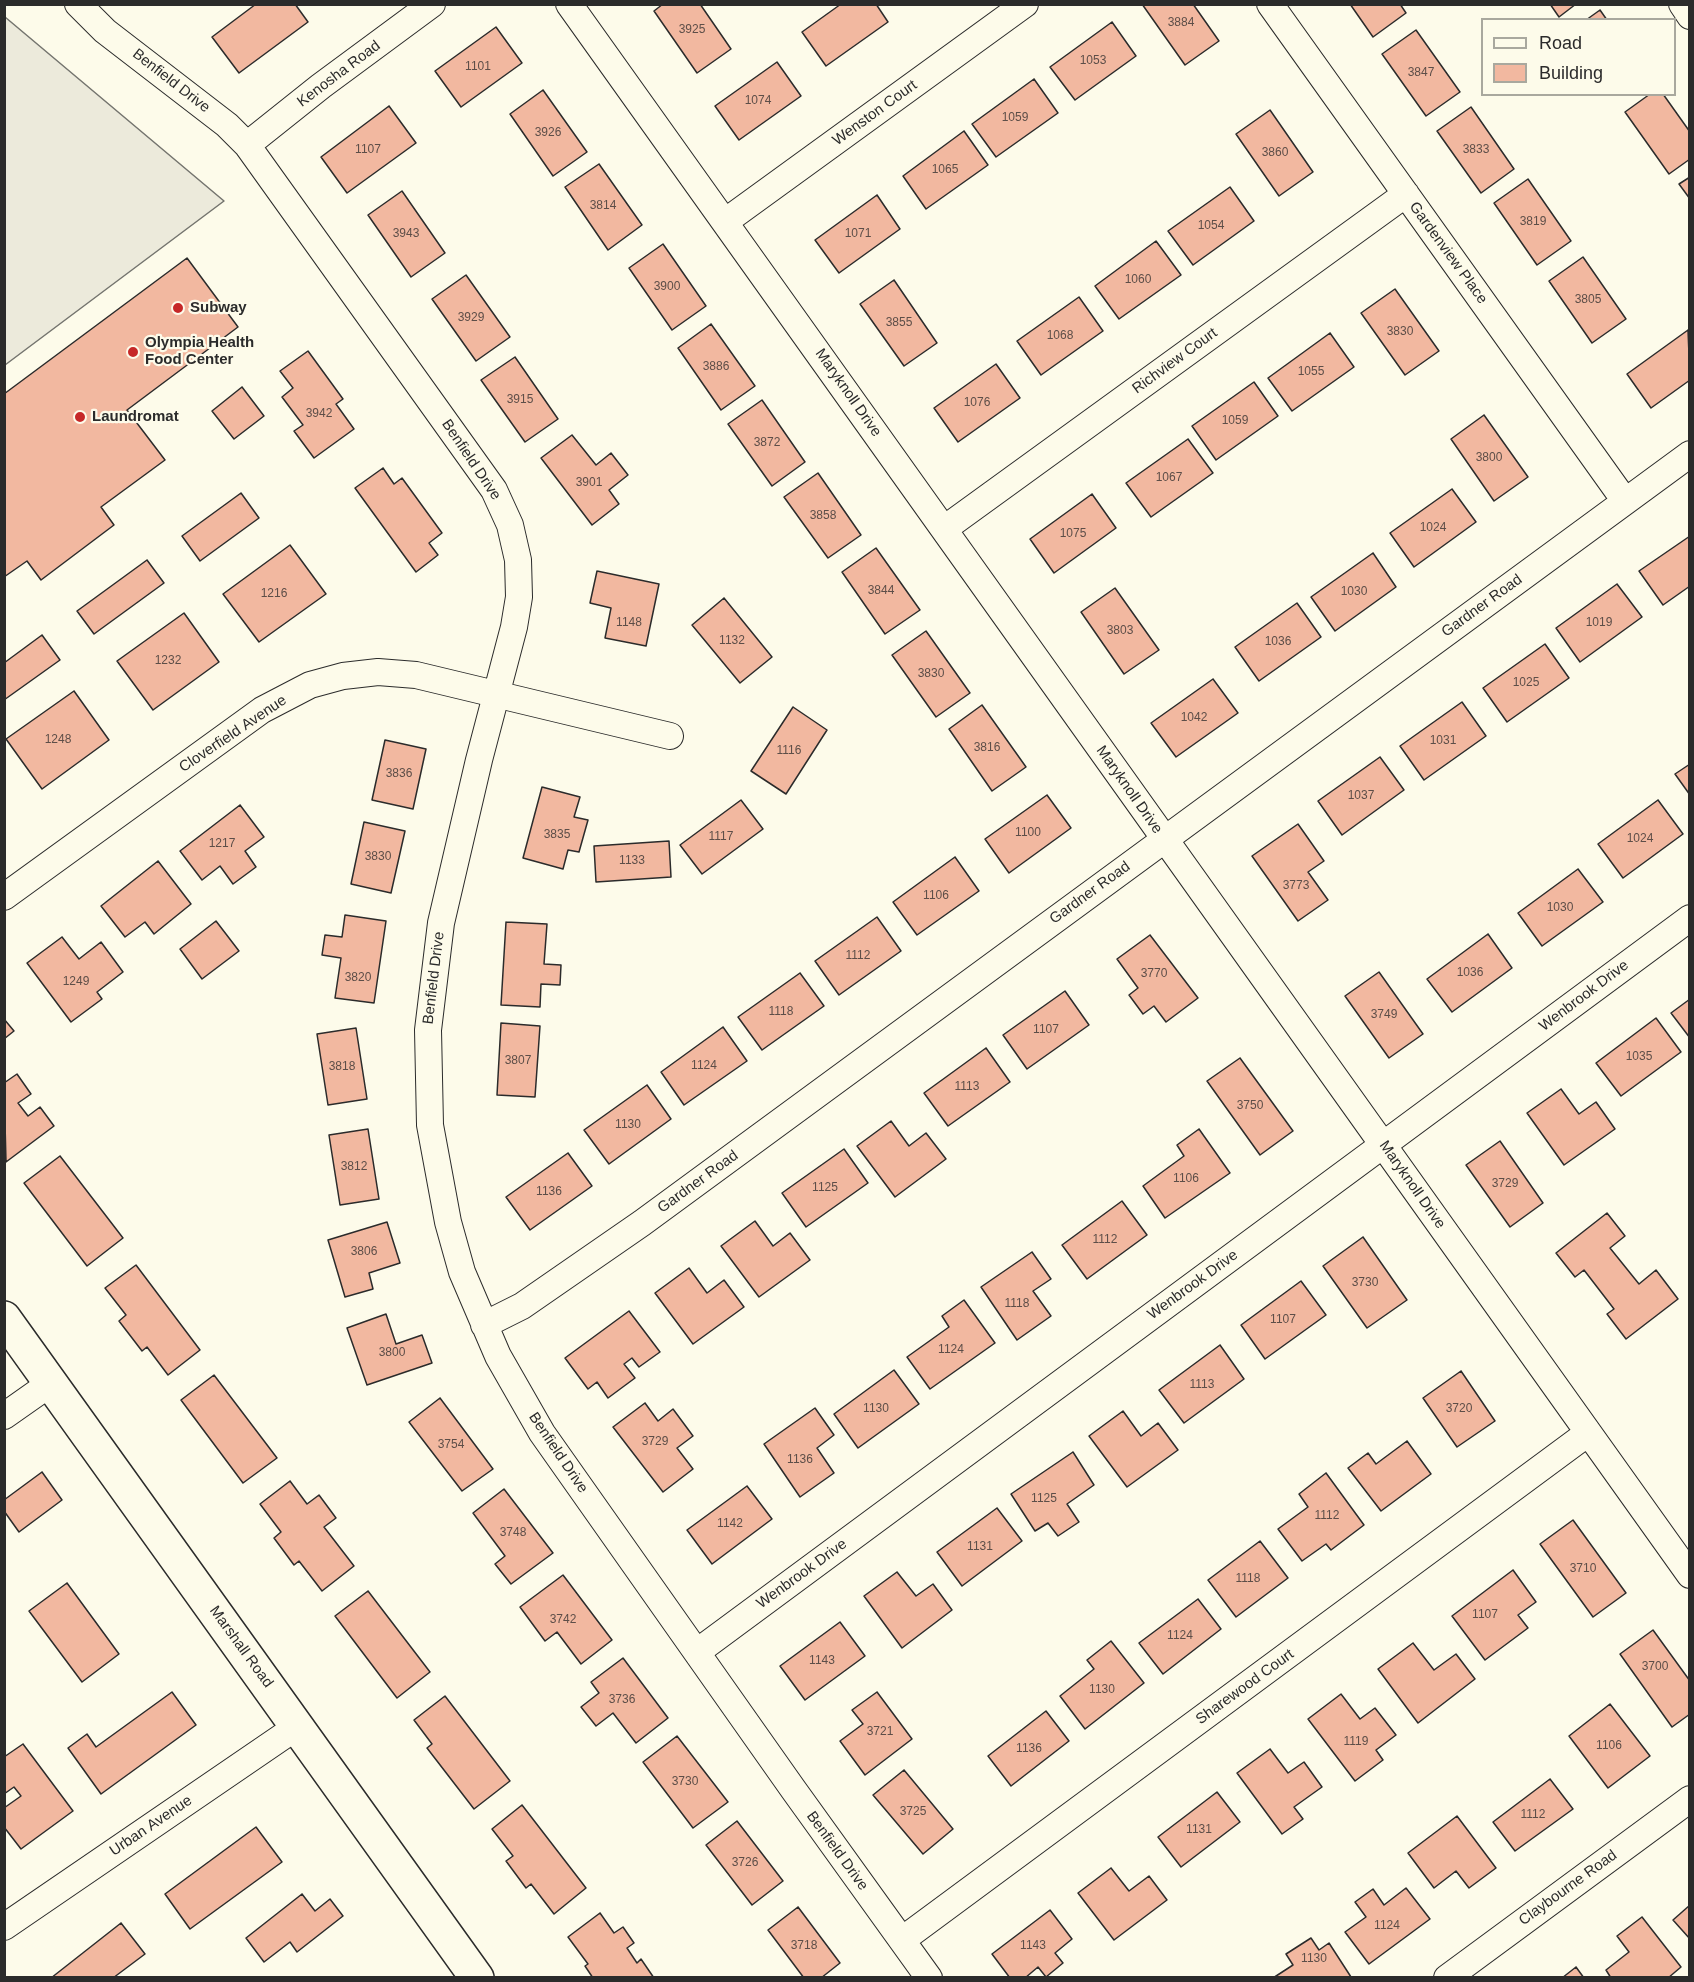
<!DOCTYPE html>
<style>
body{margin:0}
#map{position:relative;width:1694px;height:1982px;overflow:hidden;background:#fdfbea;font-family:Helvetica,sans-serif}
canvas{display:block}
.frame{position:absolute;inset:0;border:6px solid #2b2b2b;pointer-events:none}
.legend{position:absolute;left:1481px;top:18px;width:195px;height:78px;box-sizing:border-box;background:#fdfbea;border:2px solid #a9a89e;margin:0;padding:8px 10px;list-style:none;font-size:18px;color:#2b2b2b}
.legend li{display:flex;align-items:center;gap:12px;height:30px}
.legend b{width:30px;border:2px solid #a9a89e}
</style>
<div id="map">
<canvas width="1694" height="1982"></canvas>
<div class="frame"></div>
<ul class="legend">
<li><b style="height:8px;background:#fdfbea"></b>Road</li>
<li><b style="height:16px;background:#f2b8a0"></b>Building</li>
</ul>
</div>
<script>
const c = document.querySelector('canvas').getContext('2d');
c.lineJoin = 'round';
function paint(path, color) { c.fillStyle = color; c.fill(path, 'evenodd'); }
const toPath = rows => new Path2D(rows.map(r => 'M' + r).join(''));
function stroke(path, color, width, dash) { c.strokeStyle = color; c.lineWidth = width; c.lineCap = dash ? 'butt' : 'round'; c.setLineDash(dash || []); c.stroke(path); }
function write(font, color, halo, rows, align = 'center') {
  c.font = font + ' Helvetica,sans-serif'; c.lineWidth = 4.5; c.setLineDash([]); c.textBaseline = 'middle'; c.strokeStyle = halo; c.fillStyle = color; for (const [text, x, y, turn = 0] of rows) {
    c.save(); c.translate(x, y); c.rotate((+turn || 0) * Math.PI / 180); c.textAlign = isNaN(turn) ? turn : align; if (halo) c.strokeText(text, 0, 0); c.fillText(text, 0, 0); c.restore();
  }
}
const parking = toPath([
 [5,17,224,201,5,365,5,17]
]);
paint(parking, '#eceadb');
stroke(parking, '#74746e', 1.5);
const building = toPath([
 [256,4,295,4,308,22,239,73,212,37,256,4],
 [663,4,700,4,731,49,697,73,654,11,663,4],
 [841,4,876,4,888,22,826,66,802,32,841,4],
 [1142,4,1193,4,1219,41,1185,65,1142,4],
 [1350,4,1400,4,1406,13,1373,37,1350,4],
 [1550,4,1576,4,1559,17,1550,4],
 [1600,10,1607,20,1586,20,1600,10],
 [1112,22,1136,56,1075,100,1050,67,1112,22],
 [496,27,522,63,461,107,435,71,496,27],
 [1416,30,1460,92,1426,116,1382,54,1416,30],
 [777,62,801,96,739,140,715,106,777,62],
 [1034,79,1058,113,996,157,972,124,1034,79],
 [543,90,587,152,553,176,510,114,543,90],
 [1650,94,1663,94,1690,132,1690,159,1669,174,1625,112,1650,94],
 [389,106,416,143,347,193,321,157,389,106],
 [1471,107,1514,169,1481,193,1437,131,1471,107],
 [1270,110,1313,172,1279,196,1236,134,1270,110],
 [964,131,988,165,926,209,903,176,964,131],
 [599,164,642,225,608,250,565,187,599,164],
 [1690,177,1690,199,1679,184,1690,177],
 [1528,179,1571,241,1537,265,1494,203,1528,179],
 [1230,187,1254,221,1193,265,1168,231,1230,187],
 [402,191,445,253,411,277,368,215,402,191],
 [877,195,900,229,839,273,815,240,877,195],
 [1156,241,1181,275,1119,319,1095,286,1156,241],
 [663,244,706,306,672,330,629,268,663,244],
 [1583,257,1626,319,1592,343,1549,281,1583,257],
 [187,258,238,327,127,410,165,460,101,507,114,525,41,580,27,561,4,577,4,394,187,258],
 [466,275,510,337,476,361,432,299,466,275],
 [894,280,937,343,904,366,860,304,894,280],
 [1395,289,1439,351,1405,375,1361,313,1395,289],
 [1079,297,1103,331,1041,375,1017,341,1079,297],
 [711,324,755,386,721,410,678,348,711,324],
 [1688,330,1690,380,1651,408,1627,374,1688,330],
 [1330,333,1354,367,1292,411,1268,378,1330,333],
 [308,351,343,399,336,404,354,429,314,458,294,431,303,425,282,397,293,388,280,371,308,351],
 [515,357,558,419,525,442,481,380,515,357],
 [996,364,1020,398,958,442,934,408,996,364],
 [1254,382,1278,416,1216,460,1192,426,1254,382],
 [242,387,264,416,234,439,212,411,242,387],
 [762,400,805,462,772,486,728,424,762,400],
 [1484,415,1528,477,1494,501,1451,439,1484,415],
 [572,435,596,465,611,453,628,475,609,490,619,504,592,525,541,458,572,435],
 [1188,439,1213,473,1151,517,1126,483,1188,439],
 [383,468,394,484,402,478,442,533,429,543,438,555,416,572,355,488,383,468],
 [818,473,861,535,828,558,784,497,818,473],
 [1452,489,1476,522,1414,567,1390,533,1452,489],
 [241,493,259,518,200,561,182,536,241,493],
 [1092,494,1116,528,1054,573,1030,539,1092,494],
 [1690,536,1690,586,1663,605,1639,571,1690,536],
 [290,545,326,594,259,642,223,594,290,545],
 [876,548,920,610,885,634,842,572,876,548],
 [1373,553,1396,587,1335,631,1311,597,1373,553],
 [147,560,164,583,94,634,77,611,147,560],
 [597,571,659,584,646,646,605,638,611,608,590,603,597,571],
 [1617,584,1642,617,1580,662,1556,628,1617,584],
 [1115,588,1159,650,1124,674,1081,612,1115,588],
 [724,598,772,657,740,683,692,625,724,598],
 [1297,603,1321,637,1259,681,1235,647,1297,603],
 [184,613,219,662,153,710,117,661,184,613],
 [926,631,970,693,936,717,892,655,926,631],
 [42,635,60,660,4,700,4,663,42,635],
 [1545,644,1569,678,1507,722,1483,688,1545,644],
 [1213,679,1238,713,1176,757,1151,723,1213,679],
 [74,691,109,740,42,789,6,739,74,691],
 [1462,702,1486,736,1424,780,1400,746,1462,702],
 [982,705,1026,767,992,791,949,729,982,705],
 [793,707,827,730,786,794,751,771,793,707],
 [385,740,426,749,413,809,372,800,385,740],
 [1380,757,1404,790,1342,835,1318,801,1380,757],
 [1690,764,1690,795,1675,774,1690,764],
 [542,787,580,797,574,817,588,820,579,852,568,850,563,869,523,858,542,787],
 [1047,795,1071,828,1009,873,985,839,1047,795],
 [741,800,763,829,702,874,680,845,741,800],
 [1658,800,1683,834,1623,878,1598,844,1658,800],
 [240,805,264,837,245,851,256,867,233,884,220,866,202,880,180,851,240,805],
 [364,822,405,831,391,893,351,884,364,822],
 [1298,824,1324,861,1308,872,1328,900,1298,921,1252,856,1298,824],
 [669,841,671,877,596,882,594,846,669,841],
 [955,857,979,891,917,935,893,902,955,857],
 [158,861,191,904,154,934,145,922,125,937,101,906,158,861],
 [1578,869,1603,902,1542,946,1518,913,1578,869],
 [345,915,386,921,374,1003,335,998,341,958,322,955,325,935,342,937,345,915],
 [877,917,901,951,839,995,815,961,877,917],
 [216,921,239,951,202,979,180,949,216,921],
 [506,922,547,924,544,964,561,965,560,985,541,984,540,1007,501,1005,506,922],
 [1488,934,1512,968,1452,1012,1427,979,1488,934],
 [1150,935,1198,998,1166,1022,1154,1006,1143,1014,1129,995,1138,988,1117,959,1150,935],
 [62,937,79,959,101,942,123,972,97,992,102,999,71,1022,27,963,62,937],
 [1379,972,1423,1034,1389,1058,1345,996,1379,972],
 [800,973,824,1006,762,1050,738,1017,800,973],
 [1065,991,1089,1025,1027,1069,1003,1035,1065,991],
 [1690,999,1690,1038,1671,1013,1690,999],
 [1656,1018,1681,1052,1621,1096,1596,1063,1656,1018],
 [4,1019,14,1031,4,1039,4,1019],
 [501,1023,540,1026,535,1097,497,1095,501,1023],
 [723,1027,747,1061,684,1105,661,1072,723,1027],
 [356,1028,367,1099,328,1105,317,1034,356,1028],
 [986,1048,1010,1082,948,1126,924,1093,986,1048],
 [1240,1058,1293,1131,1260,1155,1207,1081,1240,1058],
 [17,1074,31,1094,18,1103,28,1116,40,1107,54,1126,6,1162,4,1083,17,1074],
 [647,1085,671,1119,609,1164,584,1130,647,1085],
 [1561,1089,1579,1114,1596,1102,1615,1129,1564,1165,1527,1113,1561,1089],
 [891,1121,909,1146,926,1133,946,1159,895,1197,857,1146,891,1121],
 [368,1129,379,1199,340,1205,329,1135,368,1129],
 [1199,1129,1230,1173,1165,1218,1143,1186,1184,1156,1177,1145,1199,1129],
 [1500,1141,1543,1203,1510,1227,1466,1165,1500,1141],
 [844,1149,868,1183,806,1227,782,1193,844,1149],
 [568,1153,592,1186,530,1230,506,1197,568,1153],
 [60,1156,123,1238,87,1266,24,1183,60,1156],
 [1122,1201,1147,1235,1087,1279,1062,1245,1122,1201],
 [1607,1213,1625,1236,1610,1248,1639,1284,1656,1270,1678,1299,1626,1339,1607,1314,1614,1309,1584,1270,1575,1277,1556,1253,1607,1213],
 [755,1221,773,1246,790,1233,810,1260,759,1297,721,1246,755,1221],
 [387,1222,400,1263,369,1273,373,1289,345,1297,328,1240,387,1222],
 [1363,1237,1407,1300,1367,1328,1323,1266,1363,1237],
 [1032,1252,1051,1279,1033,1291,1051,1316,1017,1340,981,1287,1032,1252],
 [136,1265,200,1350,168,1375,147,1347,142,1351,119,1321,126,1315,105,1288,136,1265],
 [689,1268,707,1293,724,1280,744,1307,693,1344,655,1293,689,1268],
 [1301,1281,1326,1315,1265,1359,1241,1325,1301,1281],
 [964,1300,995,1343,930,1389,907,1357,949,1327,942,1316,964,1300],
 [629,1311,660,1352,639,1367,632,1358,624,1364,635,1378,608,1398,597,1382,588,1389,565,1358,629,1311],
 [386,1314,396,1344,422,1335,432,1363,367,1385,347,1328,386,1314],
 [1220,1345,1244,1379,1184,1423,1159,1390,1220,1345],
 [894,1370,919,1404,858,1448,834,1414,894,1370],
 [1461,1371,1495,1421,1457,1447,1423,1398,1461,1371],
 [214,1375,277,1458,243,1483,181,1400,214,1375],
 [440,1398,493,1469,462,1491,409,1422,440,1398],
 [645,1403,658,1421,673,1409,693,1436,677,1448,693,1469,663,1492,613,1427,645,1403],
 [815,1408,834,1435,817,1448,834,1473,800,1497,764,1444,815,1408],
 [1123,1411,1141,1436,1158,1423,1178,1450,1127,1487,1089,1436,1123,1411],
 [1407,1441,1431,1474,1381,1511,1348,1468,1368,1453,1376,1464,1407,1441],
 [1073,1452,1094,1485,1067,1504,1079,1522,1058,1536,1048,1523,1035,1531,1011,1494,1073,1452],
 [42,1472,62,1500,19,1532,4,1511,4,1500,42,1472],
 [1326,1473,1364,1525,1331,1550,1326,1544,1302,1561,1278,1529,1308,1507,1299,1494,1326,1473],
 [290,1481,307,1504,319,1495,336,1518,324,1527,354,1566,322,1591,299,1561,294,1565,274,1538,281,1532,260,1504,290,1481],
 [747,1486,772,1519,712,1564,687,1530,747,1486],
 [504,1489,553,1553,511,1584,495,1564,505,1556,473,1513,504,1489],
 [997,1508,1022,1541,962,1586,937,1552,997,1508],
 [1573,1520,1626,1593,1593,1617,1540,1544,1573,1520],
 [1260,1541,1288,1578,1236,1617,1208,1580,1260,1541],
 [1513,1570,1536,1602,1518,1615,1528,1628,1485,1660,1452,1616,1513,1570],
 [897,1572,916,1596,933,1584,952,1610,902,1648,864,1596,897,1572],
 [563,1575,612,1640,581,1664,557,1632,545,1641,520,1607,563,1575],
 [67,1583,119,1654,82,1682,29,1611,67,1583],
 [368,1591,430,1672,397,1698,335,1616,368,1591],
 [1198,1599,1221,1629,1163,1674,1139,1643,1198,1599],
 [840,1622,865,1656,805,1700,780,1666,840,1622],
 [1653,1630,1690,1681,1690,1714,1672,1727,1620,1654,1653,1630],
 [1111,1641,1144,1683,1085,1729,1060,1696,1094,1669,1087,1660,1111,1641],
 [1413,1643,1434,1670,1456,1654,1475,1679,1418,1723,1378,1669,1413,1643],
 [623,1658,668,1718,636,1743,613,1713,596,1726,581,1707,599,1693,591,1682,623,1658],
 [172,1692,196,1725,101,1794,68,1748,87,1734,96,1747,172,1692],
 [877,1692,912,1739,865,1775,840,1741,863,1724,852,1710,877,1692],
 [1341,1694,1360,1719,1375,1708,1396,1735,1376,1750,1383,1760,1355,1781,1308,1719,1341,1694],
 [445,1696,510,1781,474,1809,427,1748,432,1744,414,1720,445,1696],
 [1610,1704,1650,1756,1608,1788,1569,1736,1610,1704],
 [1046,1711,1069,1741,1011,1786,988,1756,1046,1711],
 [677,1736,728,1802,693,1828,643,1762,677,1736],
 [23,1744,73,1811,21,1849,4,1827,4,1808,21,1796,14,1787,4,1794,4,1757,23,1744],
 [1270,1749,1288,1773,1304,1762,1322,1787,1294,1807,1303,1819,1282,1834,1237,1773,1270,1749],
 [904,1770,953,1829,923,1854,873,1795,904,1770],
 [1550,1779,1573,1809,1515,1851,1493,1822,1550,1779],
 [1217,1792,1240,1822,1181,1867,1158,1837,1217,1792],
 [522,1805,586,1888,554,1914,531,1884,526,1888,506,1861,513,1856,492,1829,522,1805],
 [1457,1816,1496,1868,1469,1888,1456,1871,1434,1888,1408,1853,1457,1816],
 [737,1821,783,1881,752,1905,706,1845,737,1821],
 [256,1827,282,1862,190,1929,165,1894,256,1827],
 [1111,1868,1129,1891,1149,1876,1167,1900,1114,1940,1078,1893,1111,1868],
 [1406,1888,1430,1919,1369,1964,1345,1932,1366,1917,1355,1902,1373,1889,1384,1905,1406,1888],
 [302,1894,315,1911,330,1899,343,1916,297,1952,290,1942,264,1962,246,1938,302,1894],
 [1690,1905,1690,1939,1673,1920,1690,1905],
 [798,1907,840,1963,821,1978,804,1978,768,1930,798,1907],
 [1050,1910,1072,1939,1055,1953,1063,1963,1046,1977,1038,1967,1025,1978,1010,1978,992,1954,1050,1910],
 [600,1913,614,1933,623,1927,634,1943,627,1948,637,1963,641,1959,654,1978,593,1978,585,1966,588,1964,568,1937,600,1913],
 [1642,1917,1681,1967,1668,1978,1611,1978,1606,1970,1629,1952,1617,1936,1642,1917],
 [121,1923,145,1954,113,1978,51,1978,121,1923],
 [1311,1938,1319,1950,1329,1943,1351,1977,1273,1978,1293,1965,1286,1954,1311,1938],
 [1576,1967,1584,1978,1562,1978,1576,1967]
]);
paint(building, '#f2b8a0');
stroke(building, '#2b2b2b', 1.5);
const street = toPath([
 [78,4,105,31,227,125,247,145,494,490,510,525,518,560,519,597,514,627,479,760,441,923,428,1030,430,1125,448,1222,462,1272,498,1356,542,1433,793,1789,929,1978],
 [569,4,1690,1575],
 [1270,4,1625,501],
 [1682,4,1690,16],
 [247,145,321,86,432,4],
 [726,221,1025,4],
 [944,529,1406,194],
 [4,897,262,710,310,685,343,676,378,672,416,675,670,736],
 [484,1325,522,1306,642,1223,1690,454],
 [4,1416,51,1383],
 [697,1652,1690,918],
 [4,1927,298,1726],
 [902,1940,1588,1433],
 [1447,1978,1690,1799]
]);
const secondary = toPath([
 [4,1318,477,1978]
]);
stroke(street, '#2b2b2b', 28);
stroke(secondary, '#2b2b2b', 36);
stroke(street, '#fdfbea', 26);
stroke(secondary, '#fdfbea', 33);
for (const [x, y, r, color] of [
 [178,308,6,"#c62828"],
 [133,352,6,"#c62828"],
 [80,417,6,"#c62828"]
]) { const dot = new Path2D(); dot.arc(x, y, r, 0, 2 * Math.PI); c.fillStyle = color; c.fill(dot); stroke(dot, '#fdfbea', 2); }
write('12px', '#5d4e48', null, [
 ["3884",1181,23],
 ["3925",692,30],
 ["1053",1093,61],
 ["1101",478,67],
 ["3847",1421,73],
 ["1074",758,101],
 ["1059",1015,118],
 ["3926",548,133],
 ["1107",368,150],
 ["3833",1476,150],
 ["3860",1275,153],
 ["1065",945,170],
 ["3814",603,206],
 ["3819",1533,222],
 ["1054",1211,226],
 ["3943",406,234],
 ["1071",858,234],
 ["1060",1138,280],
 ["3900",667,287],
 ["3805",1588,300],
 ["3929",471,318],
 ["3855",899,323],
 ["3830",1400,332],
 ["1068",1060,336],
 ["3886",716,367],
 ["1055",1311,372],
 ["3915",520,400],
 ["1076",977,403],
 ["3942",319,414],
 ["1059",1235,421],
 ["3872",767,443],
 ["3800",1489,458],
 ["1067",1169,478],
 ["3901",589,483],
 ["3858",823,516],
 ["1024",1433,528],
 ["1075",1073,534],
 ["3844",881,591],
 ["1030",1354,592],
 ["1216",274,594],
 ["1148",629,623],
 ["1019",1599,623],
 ["3803",1120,631],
 ["1132",732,641],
 ["1036",1278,642],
 ["1232",168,661],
 ["3830",931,674],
 ["1025",1526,683],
 ["1042",1194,718],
 ["1248",58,740],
 ["1031",1443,741],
 ["3816",987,748],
 ["1116",789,751],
 ["3836",399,774],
 ["1037",1361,796],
 ["1100",1028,833],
 ["3835",557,835],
 ["1117",721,837],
 ["1024",1640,839],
 ["1217",222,844],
 ["3830",378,857],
 ["1133",632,861],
 ["3773",1296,886],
 ["1106",936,896],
 ["1030",1560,908],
 ["1112",858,956],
 ["1036",1470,973],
 ["3770",1154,974],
 ["3820",358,978],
 ["1249",76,982],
 ["1118",781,1012],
 ["3749",1384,1015],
 ["1107",1046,1030],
 ["1035",1639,1057],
 ["3807",518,1061],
 ["1124",704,1066],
 ["3818",342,1067],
 ["1113",967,1087],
 ["3750",1250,1106],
 ["1130",628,1125],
 ["3812",354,1167],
 ["1106",1186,1179],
 ["3729",1505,1184],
 ["1125",825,1188],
 ["1136",549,1192],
 ["1112",1105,1240],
 ["3806",364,1252],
 ["3730",1365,1283],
 ["1118",1017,1304],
 ["1107",1283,1320],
 ["1124",951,1350],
 ["3800",392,1353],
 ["1113",1202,1385],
 ["1130",876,1409],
 ["3720",1459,1409],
 ["3729",655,1442],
 ["3754",451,1445],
 ["1136",800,1460],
 ["1125",1044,1499],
 ["1112",1327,1516],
 ["1142",730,1524],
 ["3748",513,1533],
 ["1131",980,1547],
 ["3710",1583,1569],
 ["1118",1248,1579],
 ["1107",1485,1615],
 ["3742",563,1620],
 ["1124",1180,1636],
 ["1143",822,1661],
 ["3700",1655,1667],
 ["1130",1102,1690],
 ["3736",622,1700],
 ["3721",880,1732],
 ["1119",1356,1742],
 ["1106",1609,1746],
 ["1136",1029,1749],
 ["3730",685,1782],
 ["3725",913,1812],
 ["1112",1533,1815],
 ["1131",1199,1830],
 ["3726",745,1863],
 ["1124",1387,1926],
 ["3718",804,1946],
 ["1143",1033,1946],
 ["1130",1314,1959]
]);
write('15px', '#2b2b2b', '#fdfbea', [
 ["Kenosha Road",339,74,-37],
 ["Benfield Drive",171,81,38],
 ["Wenston Court",875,113,-36],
 ["Gardenview Place",1448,253,54],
 ["Richview Court",1175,361,-36],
 ["Maryknoll Drive",848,393,55],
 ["Benfield Drive",471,460,56],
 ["Gardner Road",1482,606,-36],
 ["Cloverfield Avenue",233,734,-34],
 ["Maryknoll Drive",1129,790,55],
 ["Gardner Road",1090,893,-36],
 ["Benfield Drive",434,978,-83],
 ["Wenbrook Drive",1584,996,-37],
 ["Gardner Road",698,1182,-36],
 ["Maryknoll Drive",1412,1185,55],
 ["Wenbrook Drive",1193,1285,-36],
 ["Benfield Drive",558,1453,56],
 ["Wenbrook Drive",802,1574,-36],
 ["Marshall Road",241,1647,54],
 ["Sharewood Court",1245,1687,-36],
 ["Urban Avenue",151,1826,-34],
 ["Benfield Drive",837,1851,54],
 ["Claybourne Road",1568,1888,-36]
]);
write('bold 15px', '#2b2b2b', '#fdfbea', [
 ["Subway",190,308],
 ["Olympia Health",145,343],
 ["Food Center",145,360],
 ["Laundromat",92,417]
], 'left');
</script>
